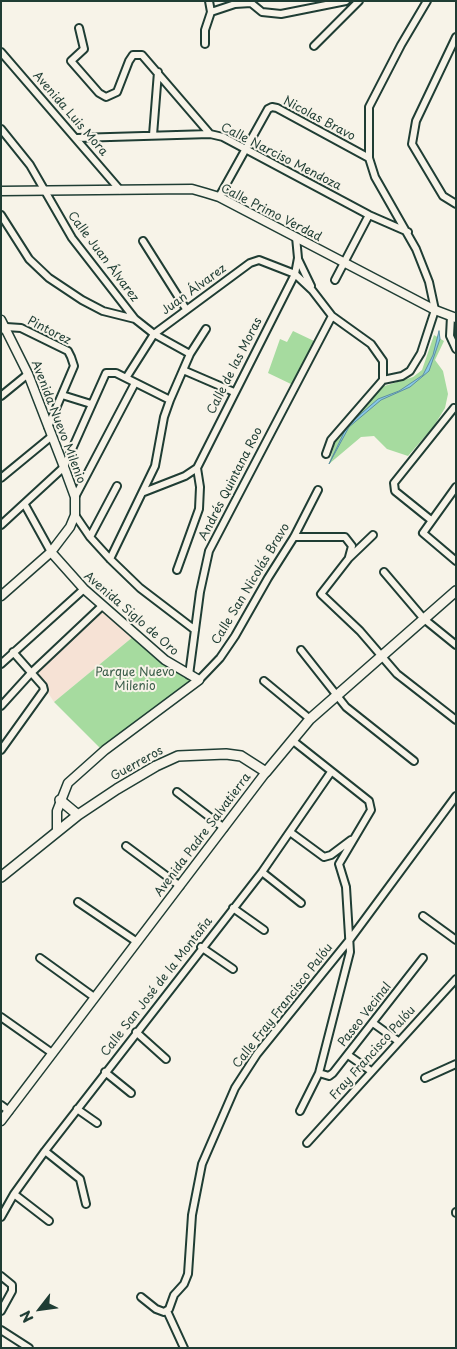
<!DOCTYPE html>
<meta charset="utf-8">
<style>
body{margin:0}
#map{position:relative;width:457px;height:1349px;overflow:hidden;background:#f7f3e8;font-family:"Playpen Sans",sans-serif}
canvas{display:block}
.frame{position:absolute;inset:0;border:2px solid #1f3d34;pointer-events:none}
.north{position:absolute;left:15px;top:1284px;width:50px;height:50px;-webkit-text-stroke:4px #f7f3e8;paint-order:stroke;rotate:240deg;font-size:14px;font-weight:700;line-height:20px;text-align:center;color:#1f3d34}
.north::after{content:'';display:block;margin:auto;width:18px;height:22px;background:#1f3d34;clip-path:polygon(50% 0,100% 100%,50% 72%,0 100%)}
</style>
<div id="map">
<canvas width="457" height="1349"></canvas>
<div class="frame"></div>
<div class="north">N</div>
</div>
<script>
const c = document.querySelector('canvas').getContext('2d');
c.lineJoin = 'round';
function paint(path, color) { c.fillStyle = color; c.fill(path, 'evenodd'); }
const toPath = rows => new Path2D(rows.map(r => 'M' + r).join(''));
function stroke(path, color, width, dash) { c.strokeStyle = color; c.lineWidth = width; c.lineCap = dash ? 'butt' : 'round'; c.setLineDash(dash || []); c.stroke(path); }
function write(font, color, halo, rows, align = 'center') {
  c.font = font + ' "Playpen Sans",sans-serif'; c.lineWidth = 4; c.setLineDash([]); c.textBaseline = 'middle'; c.strokeStyle = halo; c.fillStyle = color; for (const [text, x, y, turn = 0] of rows) {
    c.save(); c.translate(x, y); c.rotate((+turn || 0) * Math.PI / 180); c.textAlign = isNaN(turn) ? turn : align; if (halo) c.strokeText(text, 0, 0); c.fillText(text, 0, 0); c.restore();
  }
}
paint(toPath([
 [101,608,134,636,54,702,34,671]
]), '#f6e2d5');
paint(toPath([
 [293,331,314,341,293,385,268,373,280,339,287,342],
 [434,335,444,341,435,360,443,371,448,394,445,408,434,426,408,456,387,449,374,436,361,437,329,464,335,442,375,389,413,377,422,370],
 [134,636,195,677,100,748,54,702]
]), '#a6db9f');
const water = toPath([
 [439,331,440,339,429,371,410,387,381,400,349,427,329,464,347,426,378,399,399,391,423,375,433,355,439,331]
]);
paint(water, '#87c7e8');
stroke(water, '#5d90a0', 1);
const minor = toPath([
 [209,1,211,12],
 [79,28,84,49,71,61,99,93,106,97,117,92,129,61,133,55,142,55,210,134],
 [456,37,416,121,412,144,443,196,456,204],
 [205,44,205,30,211,12,235,4,251,3,262,12,281,14,346,1],
 [314,46,359,1],
 [1,52,120,190],
 [1,129,30,165,72,238,135,319,154,334,190,354],
 [153,135,158,72],
 [77,138,210,134,223,137,369,215,408,232],
 [219,197,268,109,272,107,277,108,369,158],
 [1,215,29,259,49,278,82,300,103,311,135,319],
 [143,241,186,309],
 [298,259,311,286],
 [335,280,369,215],
 [451,316,450,336,456,349],
 [1,330,6,327,21,328,68,351,71,357,74,366,48,427],
 [183,370,234,392],
 [126,378,154,334,250,263,259,260,295,274,312,290,332,316,371,344,383,361,383,380],
 [383,380,402,376,410,371,421,353,435,310,429,282,416,249,375,177,369,158,369,107,401,45,427,1],
 [62,395,91,404],
 [1,396,28,374],
 [326,454,331,440,383,380],
 [1,478,52,436],
 [456,487,423,533,456,561],
 [144,492,185,476,197,468,295,274,298,258,296,237],
 [75,497,135,383],
 [25,505,51,552],
 [75,515,90,537,110,559,140,588,195,630],
 [431,520,395,491,394,483,454,408],
 [1,525,64,467,106,373,116,373,170,400],
 [373,535,349,558,321,594,360,631,397,674,456,720],
 [90,537,117,486],
 [294,537,345,537,352,546,349,557],
 [110,559,155,466,164,417,170,400,190,354,206,329],
 [177,570,199,509,200,487,197,468],
 [384,572,424,619,456,645],
 [301,650,346,707,414,761],
 [1,664,84,589],
 [189,675,200,592,209,551,332,316],
 [199,680,220,658,235,636,268,578,294,537,318,490],
 [264,681,310,719],
 [1,706,31,673,102,606],
 [292,740,369,801,371,810,339,864,346,887,350,952,319,1073,300,1111],
 [1,750,44,690,43,686,13,652],
 [177,792,224,828],
 [290,832,324,857,331,855,351,840],
 [126,846,180,886],
 [262,872,301,903],
 [78,902,137,942],
 [233,908,264,930],
 [423,916,456,940],
 [201,947,233,969],
 [40,958,94,997],
 [1,1017,52,1053],
 [373,1023,398,1041],
 [136,1032,166,1059],
 [348,1055,371,1071],
 [105,1072,131,1093],
 [319,1073,329,1076,333,1073,423,958],
 [425,1078,456,1064],
 [1,1105,9,1111],
 [77,1109,97,1123],
 [307,1143,456,979],
 [45,1151,80,1179,86,1204],
 [14,1194,49,1221],
 [456,1213,456,1212],
 [1,1217,14,1194,45,1151,262,872,331,772],
 [1,1276,12,1285,12,1291,1,1311],
 [141,1297,156,1309,164,1312,169,1309,174,1295,184,1284,188,1274,192,1215,202,1164,235,1088,257,1054,351,938,456,796],
 [167,1311,184,1348],
 [1,1330,29,1348]
]);
const tertiary = toPath([
 [1,191,192,189,206,193,219,197,435,310,456,318],
 [1,320,28,374,64,467,75,497,75,515,70,527,51,552,1,596],
 [51,552,84,589,165,660,199,680,105,750,68,783,57,811,57,830],
 [1,1121,266,772]
]);
const secondary = toPath([
 [60,800,78,815],
 [1,877,78,815,117,789,156,766,178,756,226,754,241,756,266,772,310,719,456,591]
]);
stroke(minor, '#1f3d34', 10);
stroke(tertiary, '#1f3d34', 11);
stroke(secondary, '#1f3d34', 12);
stroke(minor, '#f7f3e8', 6);
stroke(tertiary, '#f7f3e8', 8);
stroke(secondary, '#f7f3e8', 9);
write('12px', '#1f3d34', '#f7f3e8', [
 ["Avenida Luis Mora",70,114,49],
 ["Nicolas Bravo",319,119,28],
 ["Calle Narciso Mendoza",281,157,27],
 ["Calle Primo Verdad",271,213,27],
 ["Calle Juan Álvarez",103,257,53],
 ["Juan Álvarez",194,290,-36],
 ["Pintorez",49,331,27],
 ["Calle de las Moras",235,366,-63],
 ["Avenida Nuevo Milenio",58,422,69],
 ["Andrés Quintana Roo",231,484,-63],
 ["Calle San Nicolás Bravo",251,584,-59],
 ["Avenida Siglo de Oro",131,614,41],
 ["Guerreros",137,764,-29],
 ["Avenida Padre Salvatierra",203,835,-53],
 ["Calle San José de la Montaña",157,987,-52],
 ["Calle Fray Francisco Palóu",283,1006,-52],
 ["Paseo Vecinal",365,1015,-52],
 ["Fray Francisco Palóu",373,1053,-48]
]);
write('12px', '#3a5d49', '#f7f3e8', [
 ["Parque Nuevo",135,673],
 ["Milenio",135,687]
]);
</script>
